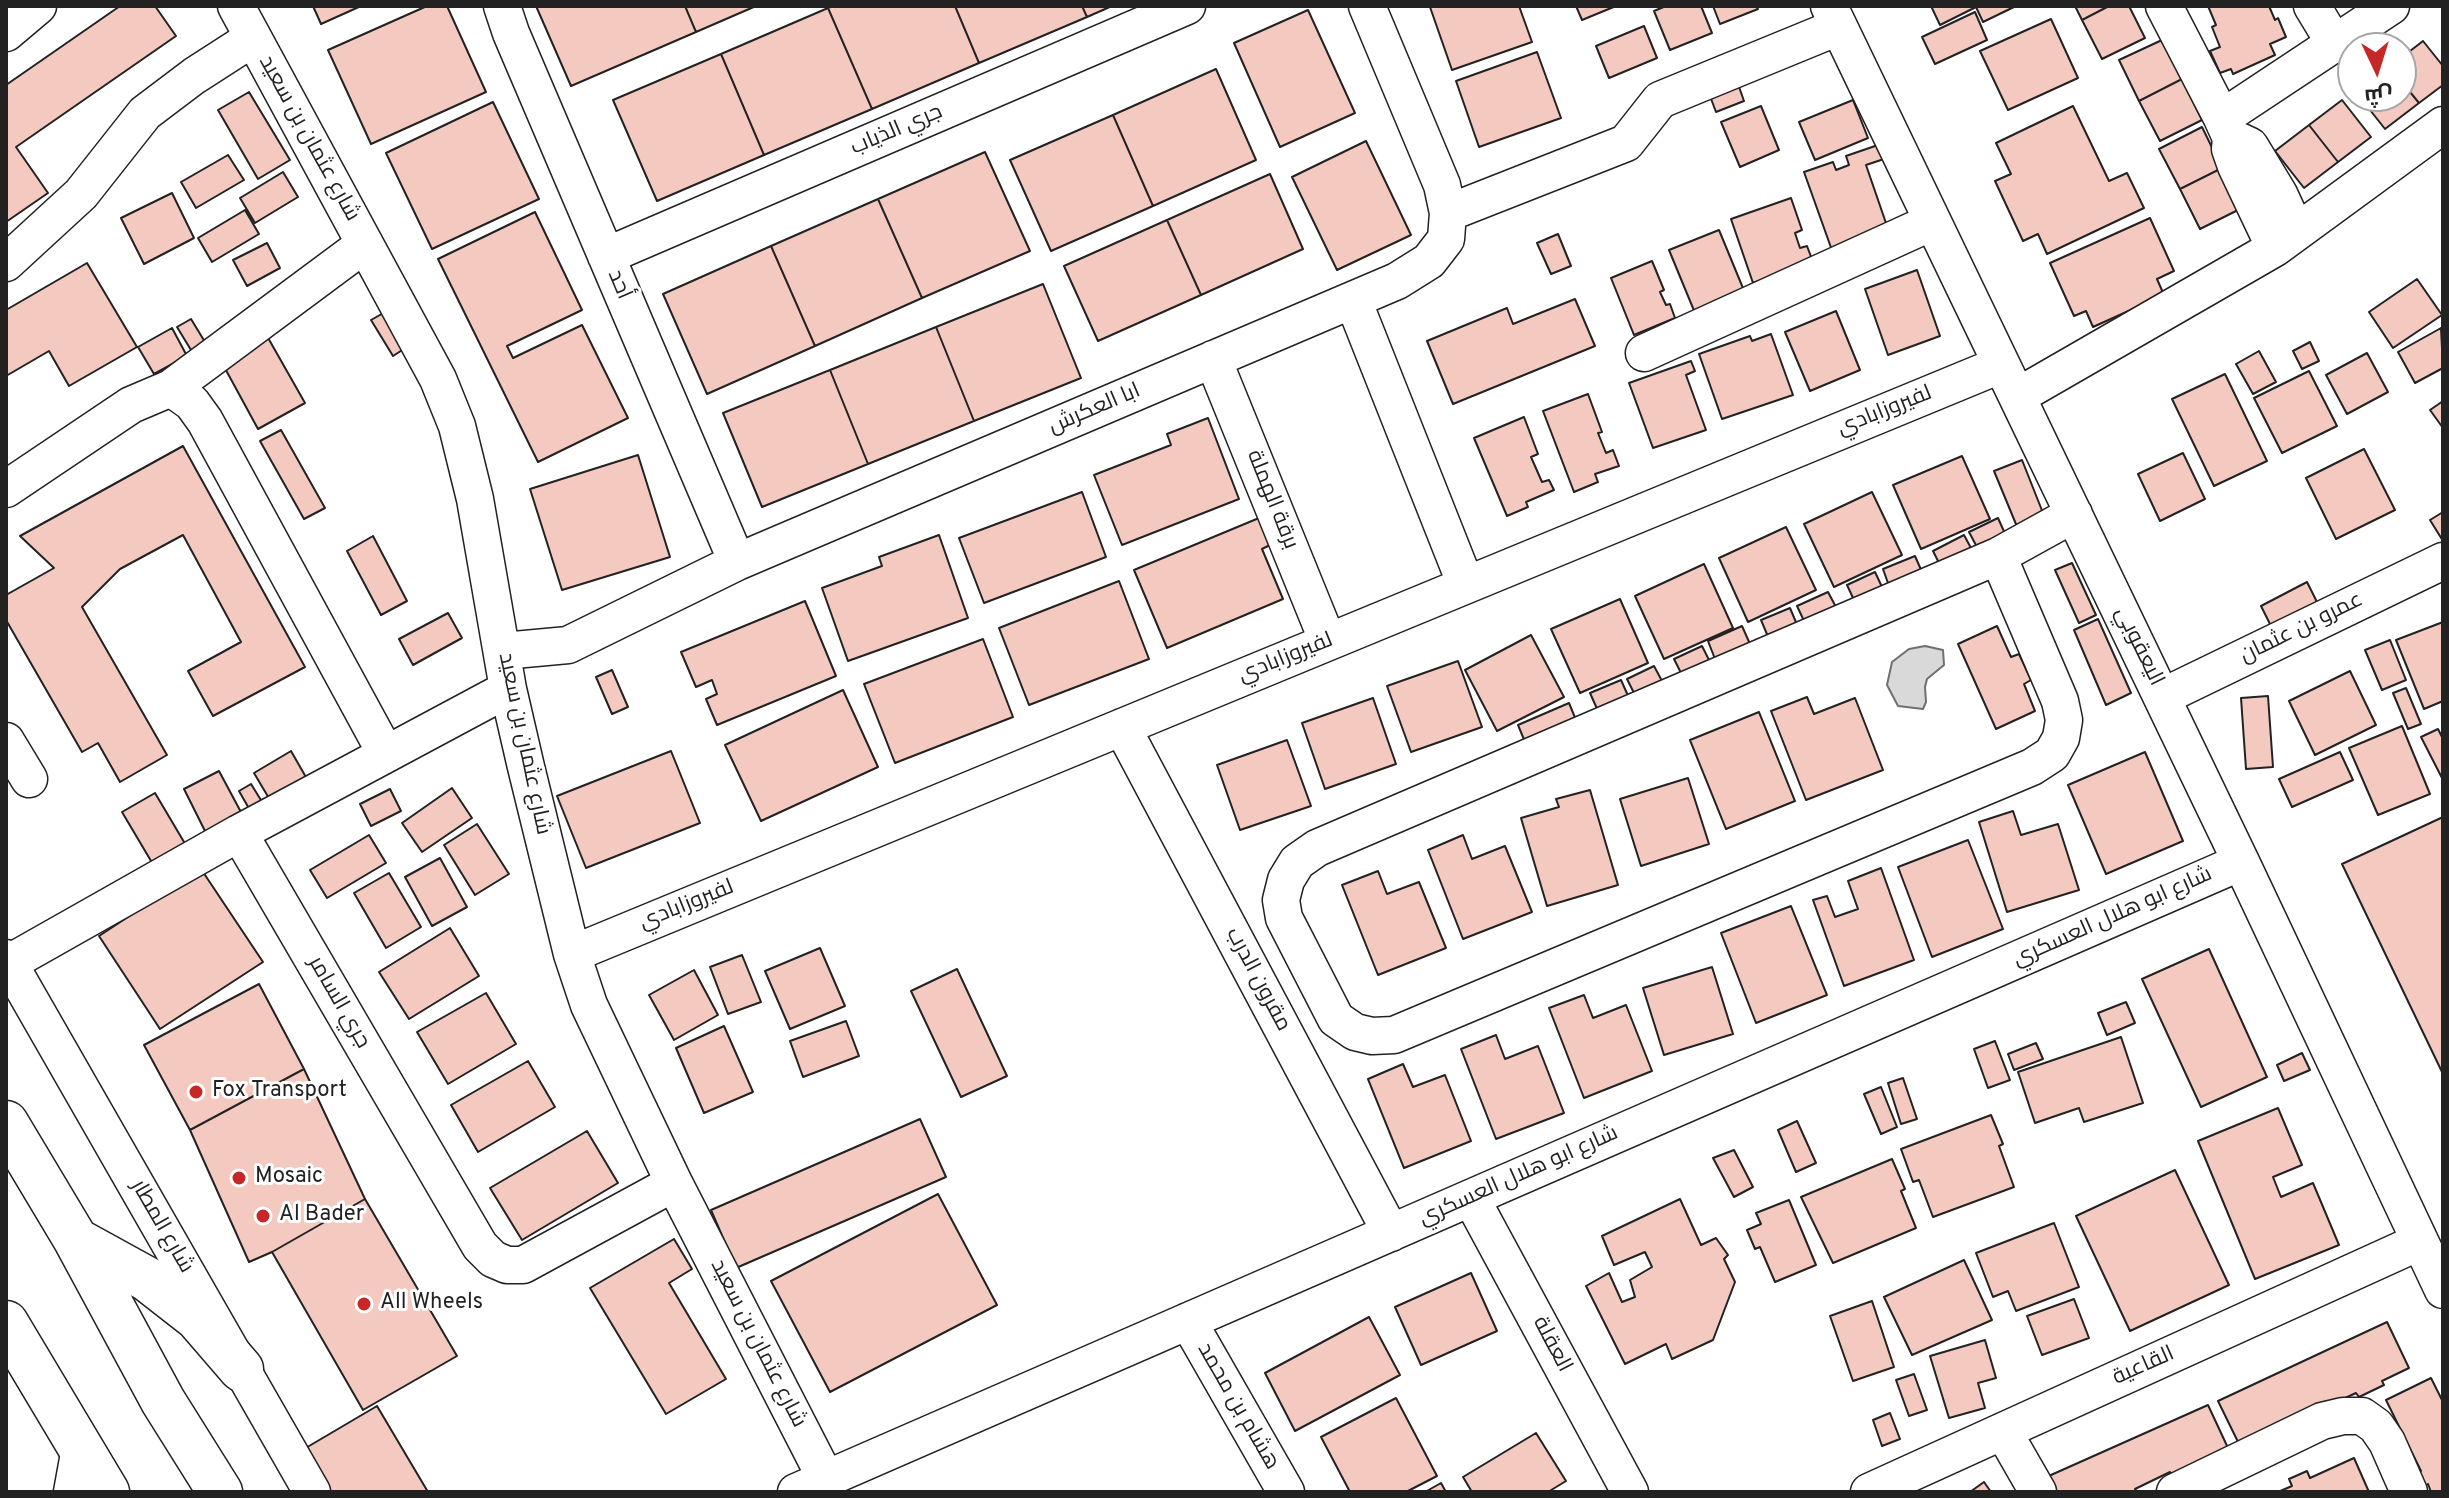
<!DOCTYPE html>
<meta charset="utf-8">
<style>
body{margin:0}
#map{position:relative;width:2449px;height:1498px;overflow:hidden;background:#fff;font-family:Overpass,Cairo,sans-serif}
canvas{display:block}
.frame{position:absolute;inset:0;border:8px solid #222;pointer-events:none}
.north{position:absolute;left:2337px;top:32px;width:80px;height:80px;box-sizing:border-box;background:#fff;border:2px solid #a7a7a7;border-radius:50%;rotate:176deg;font-size:22px;font-weight:700;line-height:32px;text-align:center;color:#222}
.north::after{content:'';display:block;margin:auto;width:28px;height:36px;background:#c62828;clip-path:polygon(50% 0,100% 100%,50% 72%,0 100%)}
</style>
<div id="map">
<canvas width="2449" height="1498"></canvas>
<div class="frame"></div>
<div class="north">ش</div>
</div>
<script>
const c = document.querySelector('canvas').getContext('2d');
c.lineJoin = 'round';
function paint(path, color) { c.fillStyle = color; c.fill(path, 'evenodd'); }
const toPath = rows => new Path2D(rows.map(r => 'M' + r).join(''));
function stroke(path, color, width, dash) { c.strokeStyle = color; c.lineWidth = width; c.lineCap = dash ? 'butt' : 'round'; c.setLineDash(dash || []); c.stroke(path); }
function write(font, color, halo, rows, align = 'center') {
  c.font = font + ' Overpass,Cairo,sans-serif'; c.lineWidth = 6; c.setLineDash([]); c.textBaseline = 'middle'; c.strokeStyle = halo; c.fillStyle = color; for (const [text, x, y, turn = 0] of rows) {
    c.save(); c.translate(x, y); c.rotate((+turn || 0) * Math.PI / 180); c.textAlign = isNaN(turn) ? turn : align; if (halo) c.strokeText(text, 0, 0); c.fillText(text, 0, 0); c.restore();
  }
}
const water = toPath([
 [1925,646,1943,650,1944,665,1927,679,1925,687,1926,702,1923,709,1898,706,1887,685,1892,662,1909,649,1925,646]
]);
paint(water, '#d9d9d9');
stroke(water, '#6f6f6f', 2);
const building = toPath([
 [120,6,155,6,176,36,16,147,48,193,6,222,6,85,120,6],
 [313,6,361,6,321,24,313,6],
 [427,6,447,6,486,92,371,144,328,50,427,6],
 [536,6,685,6,696,32,571,86,536,6],
 [685,6,756,6,696,32,685,6],
 [833,6,955,6,979,63,872,109,828,8,833,6],
 [955,6,1082,6,1087,17,979,63,955,6],
 [1082,6,1112,6,1087,17,1082,6],
 [1519,6,1532,42,1452,70,1430,7,1519,6],
 [1576,6,1616,6,1582,20,1576,6],
 [1666,6,1701,6,1712,33,1670,50,1654,11,1666,6],
 [1713,6,1756,6,1758,9,1720,24,1713,6],
 [1931,6,2016,6,1983,22,1976,7,1940,25,1931,6],
 [2075,6,2109,6,2082,20,2075,6],
 [2109,6,2129,6,2145,38,2102,59,2082,20,2109,6],
 [2208,6,2269,6,2275,20,2278,18,2286,37,2270,44,2275,55,2233,74,2231,69,2220,73,2210,51,2220,47,2212,27,2216,25,2208,6],
 [828,8,872,109,764,155,721,54,828,8],
 [1308,10,1355,113,1280,147,1234,43,1308,10],
 [1975,12,1987,40,1935,64,1922,37,1975,12],
 [2051,19,2078,78,2008,110,1980,51,2051,19],
 [1644,26,1657,58,1609,78,1596,46,1644,26],
 [2162,40,2182,79,2139,101,2119,60,2162,40],
 [2423,41,2443,66,2443,85,2419,103,2401,81,2401,58,2423,41],
 [1537,52,1561,118,1479,147,1456,81,1537,52],
 [721,54,764,155,657,201,613,100,721,54],
 [1216,69,1256,160,1153,206,1113,115,1216,69],
 [2182,79,2202,120,2160,141,2139,101,2182,79],
 [2401,81,2419,103,2385,129,2359,96,2401,96,2401,81],
 [1738,84,1744,101,1716,112,1710,96,1738,84],
 [249,92,290,160,258,179,218,110,249,92],
 [1853,100,1868,138,1815,160,1799,122,1853,100],
 [2342,100,2371,137,2338,162,2309,125,2342,100],
 [493,102,539,199,432,249,386,153,493,102],
 [1761,106,1779,150,1740,167,1721,122,1761,106],
 [2073,106,2109,181,2127,173,2144,208,2047,254,2038,234,2023,241,1995,181,2011,174,1996,143,2073,106],
 [1113,115,1153,206,1051,251,1010,160,1113,115],
 [2309,125,2338,162,2304,188,2275,151,2309,125],
 [2202,127,2222,168,2180,189,2159,149,2202,127],
 [1366,141,1411,235,1337,270,1292,177,1366,141],
 [1878,145,1884,159,1866,165,1887,226,1856,237,1859,247,1834,256,1804,172,1833,162,1836,170,1849,165,1846,156,1878,145],
 [985,152,1030,251,922,298,878,199,985,152],
 [228,155,244,180,196,208,181,182,228,155],
 [2222,168,2242,208,2200,229,2180,189,2222,168],
 [283,172,298,197,255,223,240,198,283,172],
 [1270,174,1303,249,1201,295,1167,220,1270,174],
 [172,193,194,238,144,264,121,218,172,193],
 [1791,198,1802,230,1795,233,1800,248,1807,246,1813,262,1753,283,1731,219,1791,198],
 [878,199,922,298,815,346,771,246,878,199],
 [245,210,259,234,212,262,198,238,245,210],
 [535,212,582,310,507,346,513,358,582,325,628,418,538,462,438,259,535,212],
 [2150,218,2174,271,2157,279,2164,295,2093,327,2086,311,2074,316,2050,263,2150,218],
 [1167,220,1201,295,1098,341,1064,266,1167,220],
 [1719,230,1745,293,1695,313,1669,250,1719,230],
 [1558,234,1571,266,1551,274,1537,243,1558,234],
 [267,243,280,268,247,286,233,260,267,243],
 [771,246,815,346,707,394,663,294,771,246],
 [1652,261,1664,290,1660,292,1666,305,1670,304,1675,318,1634,335,1611,278,1652,261],
 [87,263,137,347,69,386,49,351,6,376,6,310,87,263],
 [1917,270,1940,336,1888,355,1865,289,1917,270],
 [2417,279,2442,315,2393,348,2369,312,2417,279],
 [1043,284,1081,378,974,421,936,327,1043,284],
 [1575,299,1595,346,1453,404,1427,341,1507,308,1513,324,1575,299],
 [387,311,407,347,393,356,371,320,387,311],
 [1836,311,1860,370,1810,391,1785,332,1836,311],
 [191,319,205,342,191,350,177,327,191,319],
 [936,327,974,421,868,464,830,370,936,327],
 [172,328,187,356,154,374,138,347,172,328],
 [2441,328,2443,368,2415,383,2398,352,2441,328],
 [1771,334,1793,395,1722,419,1699,354,1750,336,1752,341,1771,334],
 [267,336,305,403,258,429,221,361,267,336],
 [2310,342,2319,361,2302,369,2293,351,2310,342],
 [2259,351,2276,382,2253,394,2236,364,2259,351],
 [2367,353,2388,392,2347,414,2326,375,2367,353],
 [1691,361,1695,371,1686,375,1706,430,1653,448,1629,383,1691,361],
 [830,370,868,464,762,507,723,413,830,370],
 [2309,371,2337,426,2282,453,2254,398,2309,371],
 [2225,374,2267,461,2214,486,2172,399,2225,374],
 [1588,394,1602,432,1598,433,1606,453,1613,450,1619,466,1595,474,1598,482,1574,492,1543,411,1588,394],
 [2443,401,2443,428,2430,410,2443,401],
 [1524,417,1538,454,1531,457,1542,482,1549,480,1554,490,1526,502,1528,507,1507,516,1474,438,1524,417],
 [1208,418,1239,499,1122,545,1094,475,1171,445,1167,434,1208,418],
 [281,430,325,508,304,519,260,441,281,430],
 [183,446,305,667,213,716,188,671,241,642,183,535,120,569,82,607,167,755,120,782,98,743,82,752,6,620,6,595,54,568,20,536,183,446],
 [2364,449,2395,510,2336,539,2306,478,2364,449],
 [2183,453,2205,499,2160,521,2138,474,2183,453],
 [638,455,670,557,562,590,530,489,638,455],
 [1962,456,1990,519,1921,549,1893,485,1962,456],
 [2022,460,2045,518,2018,529,1994,471,2022,460],
 [1082,492,1106,557,984,603,959,538,1082,492],
 [1872,492,1902,555,1834,587,1804,524,1872,492],
 [2443,512,2443,541,2430,520,2443,512],
 [1259,518,1270,545,1262,549,1283,599,1167,648,1134,570,1259,518],
 [1998,518,2006,536,1978,549,1969,532,1998,518],
 [1786,527,1816,590,1748,622,1719,558,1786,527],
 [939,535,968,618,848,661,822,588,882,566,879,557,939,535],
 [1964,535,1971,548,1940,565,1933,551,1964,535],
 [373,536,407,601,381,615,347,551,373,536],
 [1915,556,1922,572,1889,586,1883,569,1915,556],
 [2072,563,2096,615,2079,623,2055,570,2072,563],
 [1704,564,1733,628,1664,659,1635,596,1704,564],
 [1875,572,1882,587,1854,600,1847,585,1875,572],
 [1119,581,1149,659,1029,705,999,628,1119,581],
 [2307,582,2317,602,2271,626,2261,606,2307,582],
 [1828,592,1837,609,1805,623,1797,606,1828,592],
 [1620,599,1648,663,1580,693,1551,629,1620,599],
 [805,601,836,676,717,725,706,699,717,694,712,680,696,687,681,652,805,601],
 [1790,608,1798,627,1769,639,1761,620,1790,608],
 [448,613,462,638,413,665,399,639,448,613],
 [2098,619,2131,693,2106,705,2074,630,2098,619],
 [2443,622,2443,701,2424,709,2396,640,2443,622],
 [1742,626,1750,644,1715,659,1708,641,1742,626],
 [1997,626,2011,657,2019,654,2031,680,2024,684,2035,711,1996,729,1958,644,1997,626],
 [1531,635,1564,697,1497,731,1465,670,1531,635],
 [983,639,1013,717,895,763,864,684,983,639],
 [2390,640,2406,680,2382,690,2365,650,2390,640],
 [1702,646,1710,662,1682,675,1674,659,1702,646],
 [1458,661,1482,727,1411,752,1387,686,1458,661],
 [1654,666,1662,681,1635,695,1627,679,1654,666],
 [612,670,628,707,612,714,596,677,612,670],
 [2350,671,2376,725,2315,755,2289,701,2350,671],
 [1621,680,1629,698,1598,711,1590,693,1621,680],
 [2406,688,2421,724,2408,729,2393,693,2406,688],
 [843,690,878,767,761,821,725,745,843,690],
 [2268,696,2273,767,2246,769,2241,698,2268,696],
 [1807,697,1814,714,1855,698,1883,770,1806,800,1771,711,1807,697],
 [1373,698,1396,764,1325,789,1302,723,1373,698],
 [1569,703,1576,720,1525,742,1518,725,1569,703],
 [1759,712,1795,801,1726,829,1690,740,1759,712],
 [2402,726,2430,794,2378,815,2349,748,2402,726],
 [2438,729,2443,739,2443,780,2421,737,2438,729],
 [1287,740,1311,806,1240,830,1217,765,1287,740],
 [291,751,307,779,270,800,254,773,291,751],
 [671,751,700,823,586,868,557,796,671,751],
 [2145,752,2183,841,2106,874,2068,785,2145,752],
 [2340,752,2353,780,2292,807,2279,779,2340,752],
 [219,771,242,814,206,833,184,789,219,771],
 [1688,778,1709,844,1641,866,1620,799,1688,778],
 [251,784,264,805,251,812,239,791,251,784],
 [452,788,472,818,422,852,402,823,452,788],
 [390,789,401,811,371,826,360,804,390,789],
 [1590,790,1618,885,1547,906,1521,818,1559,807,1556,799,1590,790],
 [155,793,187,847,154,866,122,812,155,793],
 [2013,811,2021,835,2058,824,2079,890,2007,912,1979,822,2013,811],
 [2443,817,2443,1074,2342,864,2443,817],
 [477,824,509,874,475,895,444,845,477,824],
 [369,835,386,863,327,898,310,870,369,835],
 [1463,835,1472,859,1505,846,1532,912,1463,939,1428,850,1463,835],
 [1968,840,2003,929,1932,957,1898,867,1968,840],
 [440,858,467,907,432,926,405,877,440,858],
 [1881,868,1914,960,1844,986,1813,900,1827,896,1835,917,1858,909,1848,881,1881,868],
 [201,869,263,962,160,1029,99,936,201,869],
 [1378,871,1387,894,1419,882,1446,948,1378,975,1342,885,1378,871],
 [389,873,421,927,386,948,354,893,389,873],
 [1791,906,1827,995,1756,1023,1721,933,1791,906],
 [450,928,479,976,409,1019,379,972,450,928],
 [820,948,845,1006,790,1029,765,971,820,948],
 [2209,949,2267,1077,2201,1107,2142,979,2209,949],
 [742,955,761,1002,728,1014,710,967,742,955],
 [1712,967,1733,1034,1664,1055,1643,988,1712,967],
 [957,969,1007,1076,961,1097,911,991,957,969],
 [694,970,718,1015,674,1040,649,995,694,970],
 [259,984,304,1069,190,1130,144,1045,259,984],
 [486,993,516,1044,448,1084,417,1032,486,993],
 [1584,995,1593,1018,1626,1005,1652,1071,1584,1098,1549,1008,1584,995],
 [2126,1002,2135,1023,2107,1035,2098,1013,2126,1002],
 [846,1021,859,1056,803,1077,790,1041,846,1021],
 [724,1026,753,1092,704,1113,676,1048,724,1026],
 [1496,1035,1505,1059,1538,1046,1564,1113,1496,1139,1461,1049,1496,1035],
 [2121,1037,2143,1103,2084,1122,2079,1108,2035,1123,2018,1072,2121,1037],
 [1995,1041,2010,1080,1988,1088,1974,1049,1995,1041],
 [2036,1043,2043,1059,2014,1070,2008,1054,2036,1043],
 [2302,1053,2310,1070,2284,1081,2277,1065,2302,1053],
 [528,1061,555,1107,478,1152,451,1105,528,1061],
 [1403,1064,1413,1087,1445,1075,1471,1141,1404,1168,1368,1079,1403,1064],
 [304,1069,365,1199,272,1252,249,1262,190,1130,304,1069],
 [1903,1078,1917,1119,1901,1124,1888,1083,1903,1078],
 [1881,1087,1897,1127,1881,1134,1864,1094,1881,1087],
 [2278,1108,2302,1165,2273,1177,2281,1197,2313,1183,2339,1245,2255,1279,2198,1141,2278,1108],
 [1991,1115,2003,1144,1999,1146,2014,1187,1933,1217,1919,1180,1913,1182,1901,1149,1991,1115],
 [920,1119,946,1177,736,1268,711,1210,920,1119],
 [1797,1121,1816,1163,1796,1172,1778,1130,1797,1121],
 [587,1131,618,1183,522,1240,490,1188,587,1131],
 [1734,1150,1753,1187,1734,1197,1713,1158,1734,1150],
 [1892,1159,1905,1189,1901,1191,1916,1228,1833,1263,1801,1197,1892,1159],
 [2175,1170,2229,1285,2130,1331,2076,1216,2175,1170],
 [938,1194,997,1305,830,1392,771,1281,938,1194],
 [365,1199,457,1356,363,1410,272,1252,365,1199],
 [1680,1199,1701,1245,1716,1238,1728,1255,1724,1259,1735,1282,1713,1340,1672,1359,1666,1344,1625,1364,1586,1286,1609,1273,1622,1302,1635,1297,1630,1280,1652,1267,1645,1252,1614,1265,1602,1236,1680,1199],
 [1789,1200,1816,1265,1775,1282,1760,1247,1755,1249,1747,1230,1761,1224,1756,1213,1789,1200],
 [2054,1223,2079,1287,2016,1311,2008,1291,1993,1297,1976,1253,2054,1223],
 [674,1239,692,1269,669,1283,726,1379,666,1414,590,1288,674,1239],
 [1964,1260,1992,1320,1912,1355,1884,1297,1964,1260],
 [1471,1273,1497,1331,1421,1365,1395,1307,1471,1273],
 [2074,1299,2089,1338,2042,1355,2027,1316,2074,1299],
 [1872,1301,1894,1367,1853,1381,1830,1316,1872,1301],
 [1369,1317,1400,1375,1295,1431,1265,1373,1369,1317],
 [2387,1322,2409,1368,2382,1381,2384,1385,2359,1397,2356,1393,2240,1446,2218,1401,2387,1322],
 [1985,1340,1996,1378,1978,1383,1985,1408,1949,1418,1930,1356,1985,1340],
 [1914,1374,1927,1410,1909,1416,1896,1380,1914,1374],
 [2431,1378,2443,1402,2443,1492,2431,1492,2428,1484,2423,1487,2415,1473,2421,1471,2386,1400,2431,1378],
 [1396,1398,1437,1476,1406,1492,1350,1492,1321,1437,1396,1398],
 [2208,1405,2228,1448,2175,1482,2170,1472,2135,1489,2137,1492,2048,1492,2042,1479,2208,1405],
 [377,1406,428,1492,330,1492,304,1449,377,1406],
 [1890,1413,1900,1439,1882,1446,1873,1420,1890,1413],
 [1536,1433,1566,1481,1548,1492,1472,1492,1463,1477,1536,1433],
 [2354,1458,2369,1492,2278,1492,2292,1486,2289,1479,2307,1471,2310,1478,2354,1458],
 [1984,1482,1991,1492,1970,1492,1984,1482],
 [1441,1483,1446,1492,1425,1492,1441,1483]
]);
paint(building, '#f3c9c0');
stroke(building, '#222', 2);
const minor = toPath([
 [236,6,438,379,457,426,475,499,508,689,526,767,572,954,589,1005,674,1183,826,1479],
 [502,6,511,33,737,562],
 [1829,6,2241,862,2443,1290],
 [2164,6,2222,118,2231,138,2230,149,2236,166,2275,248],
 [2312,6,2335,44],
 [6,33,38,6],
 [2222,118,2391,6],
 [2235,139,2250,146,2279,194,2296,231],
 [1448,213,1626,143,1660,100,1838,27],
 [606,256,1187,6],
 [6,263,81,194,145,113,194,76,253,38],
 [1353,300,1466,585],
 [1644,353,1932,222],
 [1213,359,1328,642],
 [171,388,365,244],
 [2018,396,2275,248,2443,125],
 [6,489,131,405,171,388,192,403,205,421,386,754],
 [1998,556,2060,701,2064,720,2061,738,2052,754,2032,767,1394,1035,1372,1036,1355,1032,1336,1019,1284,918,1281,900,1286,880,1297,862,1317,848,1998,556,2074,514],
 [503,651,568,645,737,562,1397,281,1429,261,1446,239,1448,213,1442,185,1367,6],
 [2162,697,2443,561],
 [1122,727,1391,1233],
 [6,741,29,779],
 [239,833,480,1246,493,1259,507,1265,523,1265,674,1183],
 [572,954,2000,365],
 [6,958,312,1492],
 [9,963,239,833,508,689],
 [1471,1198,1630,1492],
 [1188,1321,1286,1492],
 [2003,1431,2038,1492],
 [72,1492,80,1448],
 [796,1492,2241,862],
 [1869,1492,2419,1242],
 [2175,1492,2322,1421,2343,1416,2362,1416,2376,1426,2387,1442,2409,1492]
]);
const highway = toPath([
 [6,1123,76,1240,163,1401,220,1492],
 [76,1240,147,1279,197,1318,241,1369],
 [6,1323,107,1492]
]);
stroke(minor, '#222', 39);
stroke(highway, '#222', 47);
stroke(minor, '#fff', 36);
stroke(highway, '#fff', 44);
for (const [x, y, r, color] of [
 [196,1092,8,"#c62828"],
 [239,1178,8,"#c62828"],
 [263,1216,8,"#c62828"],
 [364,1304,8,"#c62828"]
]) { const dot = new Path2D(); dot.arc(x, y, r, 0, 2 * Math.PI); c.fillStyle = color; c.fill(dot); stroke(dot, '#fff', 3); }
write('22px', '#222', '#fff', [
 ["جري الذياب",897,131,-23],
 ["شارع عثمان بن سعيد",308,139,61],
 ["أحد",618,285,67],
 ["ابا العكرش",1095,410,-23],
 ["لفيروزابادي",1885,412,-22],
 ["برقة الهملة",1271,500,68],
 ["عمرو بن عثمان",2302,629,-26],
 ["اليعقوبي",2138,647,64],
 ["لفيروزابادي",1286,659,-22],
 ["شارع عثمان بن سعيد",523,744,78],
 ["لفيروزابادي",687,906,-22],
 ["شارع ابو هلال العسكري",2113,918,-24],
 ["مقرون الدرب",1257,980,62],
 ["جري السامر",338,1003,60],
 ["شارع ابو هلال العسكري",1519,1177,-24],
 ["شارع المطار",161,1227,60],
 ["شارع عثمان بن سعيد",757,1344,63],
 ["العقلة",1551,1345,62],
 ["القاعية",2144,1367,-24],
 ["هشام بن محمد",1237,1407,60]
]);
write('22px', '#222', '#fff', [
 ["Fox Transport",212,1092],
 ["Mosaic",255,1178],
 ["Al Bader",279,1216],
 ["All Wheels",380,1304]
], 'left');
</script>
